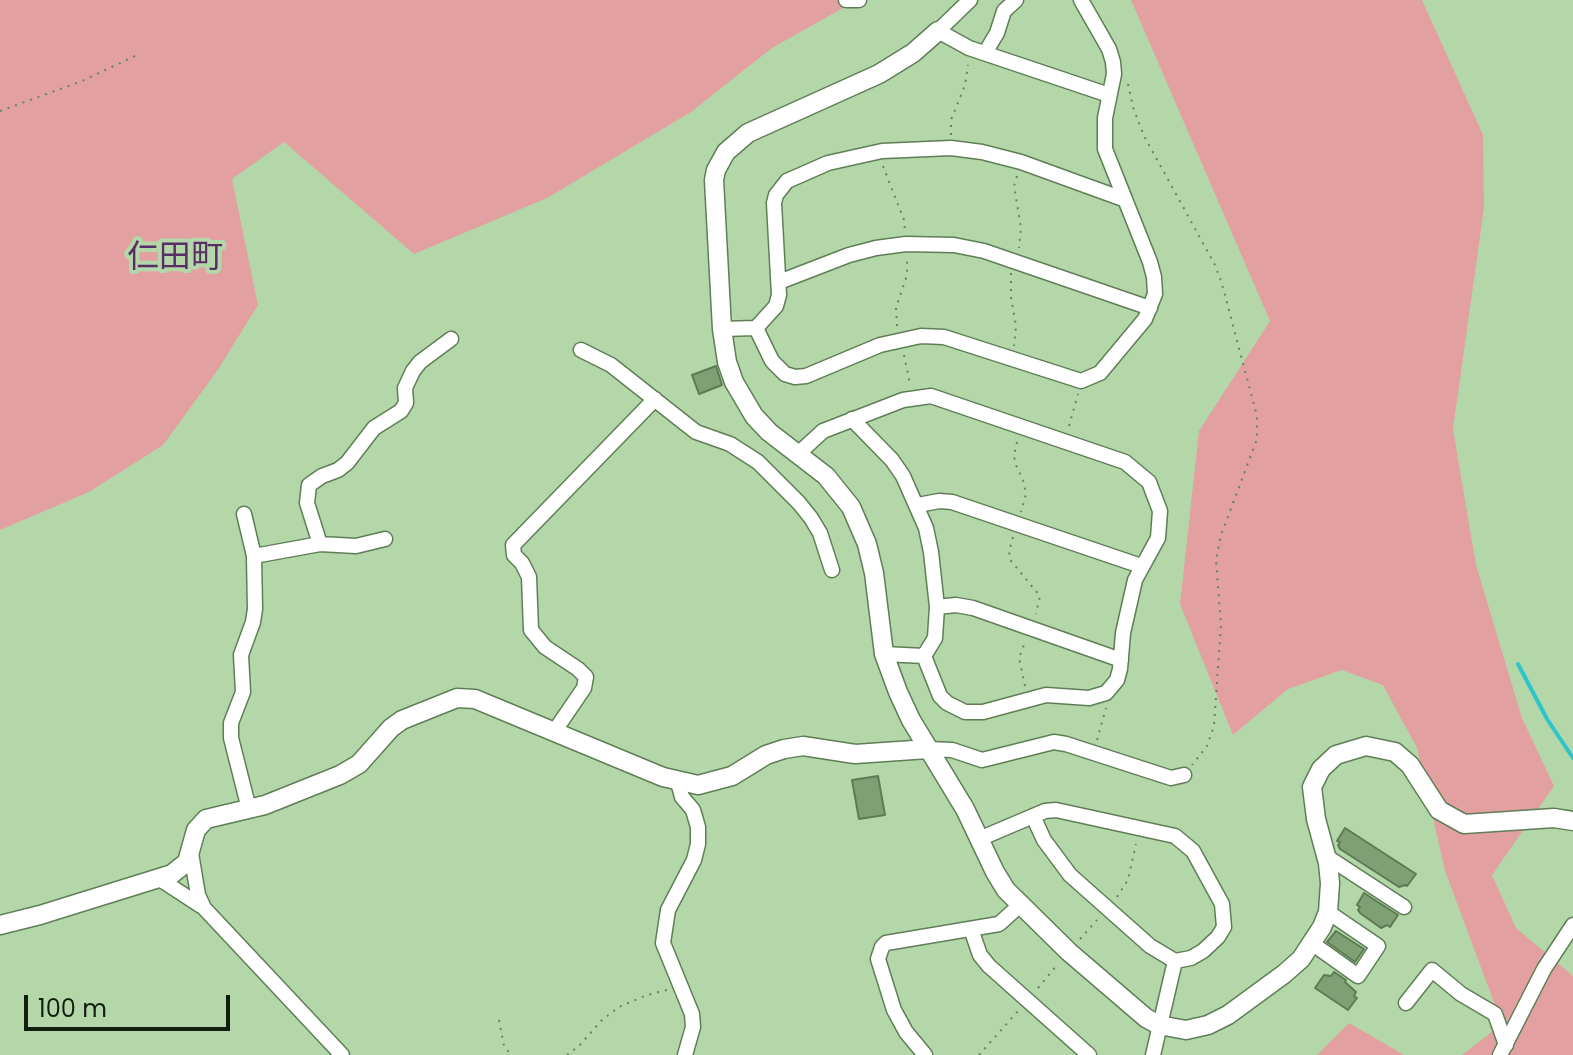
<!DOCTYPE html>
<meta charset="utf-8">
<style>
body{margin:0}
#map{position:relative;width:1573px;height:1055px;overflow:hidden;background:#b4d7aa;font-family:Poppins,sans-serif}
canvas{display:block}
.scale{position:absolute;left:24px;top:995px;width:206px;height:36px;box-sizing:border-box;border:4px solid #111e0d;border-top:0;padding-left:10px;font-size:24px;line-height:28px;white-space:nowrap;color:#111e0d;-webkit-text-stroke:6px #b4d7aa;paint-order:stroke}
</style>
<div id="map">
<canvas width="1573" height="1055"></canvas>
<div class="scale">100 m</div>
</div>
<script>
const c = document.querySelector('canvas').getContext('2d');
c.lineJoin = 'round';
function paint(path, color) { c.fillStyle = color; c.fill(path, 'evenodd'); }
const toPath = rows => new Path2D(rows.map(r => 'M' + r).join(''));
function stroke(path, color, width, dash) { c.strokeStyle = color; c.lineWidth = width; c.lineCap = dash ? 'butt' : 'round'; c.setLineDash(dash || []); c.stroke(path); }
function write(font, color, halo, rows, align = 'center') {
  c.font = font + ' Poppins,"Noto Sans JP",sans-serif'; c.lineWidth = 8; c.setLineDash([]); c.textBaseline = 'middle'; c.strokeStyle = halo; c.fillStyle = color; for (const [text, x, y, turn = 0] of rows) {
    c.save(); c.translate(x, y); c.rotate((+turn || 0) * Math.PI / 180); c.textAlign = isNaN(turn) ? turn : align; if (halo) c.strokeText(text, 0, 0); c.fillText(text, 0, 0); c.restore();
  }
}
paint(toPath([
 [0,0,857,0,772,48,691,112,547,198,414,254,284,142,232,179,258,305,217,371,163,445,89,492,0,530],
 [1131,0,1422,0,1483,135,1484,208,1453,429,1476,565,1522,718,1554,786,1492,875,1516,928,1573,976,1573,1055,1462,1055,1502,1024,1445,871,1417,748,1383,685,1342,670,1288,689,1233,735,1180,604,1199,431,1270,321],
 [1349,1023,1404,1055,1317,1055]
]), '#e3a0a1');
stroke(toPath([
 [1518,664,1547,719,1573,758]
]), '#2fc4ca', 4);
const building = toPath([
 [716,366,722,385,699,394,692,375,716,366],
 [878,776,885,815,859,819,852,780,878,776],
 [1345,828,1416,874,1407,886,1405,885,1399,887,1340,849,1338,845,1340,842,1337,841,1345,828],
 [1364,893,1398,915,1390,927,1387,925,1381,928,1360,913,1358,910,1360,907,1357,905,1364,893],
 [1336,931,1364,949,1355,962,1327,942,1336,931],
 [1334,972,1346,980,1345,982,1356,992,1354,996,1357,998,1348,1010,1315,988,1324,975,1331,976,1334,972]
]);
paint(building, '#7f9f75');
stroke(building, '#5c7c53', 2);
const minor = toPath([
 [846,0,859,0],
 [970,0,938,31,969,48,1109,95],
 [985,53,997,33,1004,11,1016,0],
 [779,282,849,255,876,248,906,244,954,245,984,251,1150,308],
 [756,328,772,361,785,374,795,377,806,376,880,345,921,336,944,337,1081,381,1100,373,1145,319,1155,294,1154,277,1150,262,1105,149,1105,118,1114,74,1113,62,1109,49,1081,0],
 [722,329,756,328,776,306,779,295,774,203,776,195,787,181,828,163,882,151,951,148,982,152,1021,162,1123,199],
 [581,350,611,365,696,432,730,444,758,462,799,503,811,518,820,533,832,570],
 [852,419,892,460,903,476,926,528,931,552,937,607,935,638,924,656,884,654],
 [799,453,823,431,903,400,931,396,1125,462,1149,482,1160,511,1158,538,1135,580,1123,633,1120,669,1117,680,1106,693,1089,698,1046,695,983,712,965,712,947,703,940,696,924,656],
 [918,505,939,501,952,502,1141,566],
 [244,514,254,556,255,609,253,622,241,655,243,692,231,723,231,738,249,809],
 [320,544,307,503,309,485,322,476,338,470,347,463,374,428,401,411,406,403,405,388,413,371,420,362,451,339],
 [254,556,320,544,356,546,385,539],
 [937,607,956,605,973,608,1121,660],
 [554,732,584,688,586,677,578,669,545,647,531,630,529,577,522,563,514,555,513,545,655,399],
 [928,749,952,750,982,760,1054,742,1066,744,1171,778,1184,775],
 [678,782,682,797,693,810,698,827,698,844,694,860,668,910,663,943,692,1014,693,1027,685,1055],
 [1033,816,1044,840,1070,875,1150,946,1175,961],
 [979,839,1045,811,1056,810,1175,836,1193,851,1222,904,1224,927,1218,937,1203,951,1191,958,1175,961,1153,1055],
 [191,853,198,895,204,908,342,1055],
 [1326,856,1404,907],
 [158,878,201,906],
 [971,929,980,955,989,966,1089,1055],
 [1313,944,1358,976,1378,946,1328,912],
 [1406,1003,1432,970,1461,994,1495,1014,1506,1045],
 [925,1055,906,1032,894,1010,878,959,882,947,886,943,999,924,1019,906],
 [1500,1055,1544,969,1573,925]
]);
const tertiary = toPath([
 [938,31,913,53,879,74,748,133,726,152,716,170,714,180,722,329,727,362,734,382,754,416,769,432,826,476,851,507,867,544,874,573,884,654,898,692,911,720,965,809,995,872,1006,890,1069,952,1146,1018,1159,1025,1186,1030,1208,1025,1228,1015,1284,974,1301,959,1322,927,1328,912,1330,883,1328,863,1316,819,1312,787,1321,769,1336,755,1366,746,1395,752,1410,765,1439,810,1464,824,1554,818,1573,821],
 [0,925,40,915,172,874,187,862,196,830,206,819,265,805,340,775,359,764,391,728,402,720,457,698,475,699,663,777,698,785,732,776,766,755,784,749,803,746,855,754,928,749]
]);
stroke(minor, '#5f7e56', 17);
stroke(tertiary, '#5f7e56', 21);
stroke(toPath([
 [1128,84,1133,107,1144,136,1215,265,1222,284,1257,416,1257,439,1221,535,1216,560,1221,625,1214,726,1207,746,1192,765],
 [0,111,82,81,135,56],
 [951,135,951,120,965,85,968,65],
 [883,166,904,220,905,231],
 [1017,176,1014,186,1021,228,1019,248],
 [1011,273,1011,297,1016,326,1014,346],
 [897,326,896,308,907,275,907,258],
 [904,355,910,384],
 [1069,426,1078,394],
 [1017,442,1014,455,1015,463,1023,480,1026,494,1021,512],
 [1013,537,1009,552,1011,561,1040,596,1036,614],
 [1025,686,1019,658,1025,642],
 [1097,740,1106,708],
 [1117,897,1128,880,1136,844],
 [1080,939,1097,920],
 [1038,988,1057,965],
 [499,1020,504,1046,511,1055],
 [567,1055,579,1046,602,1020,619,1007,647,995,667,990],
 [979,1055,1018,1011]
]), '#688161', 2, [2, 6]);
stroke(minor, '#fff', 14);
stroke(tertiary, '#fff', 18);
write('32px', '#582e64', '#b4d7aa', [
 ["仁田町",175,259]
]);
</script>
